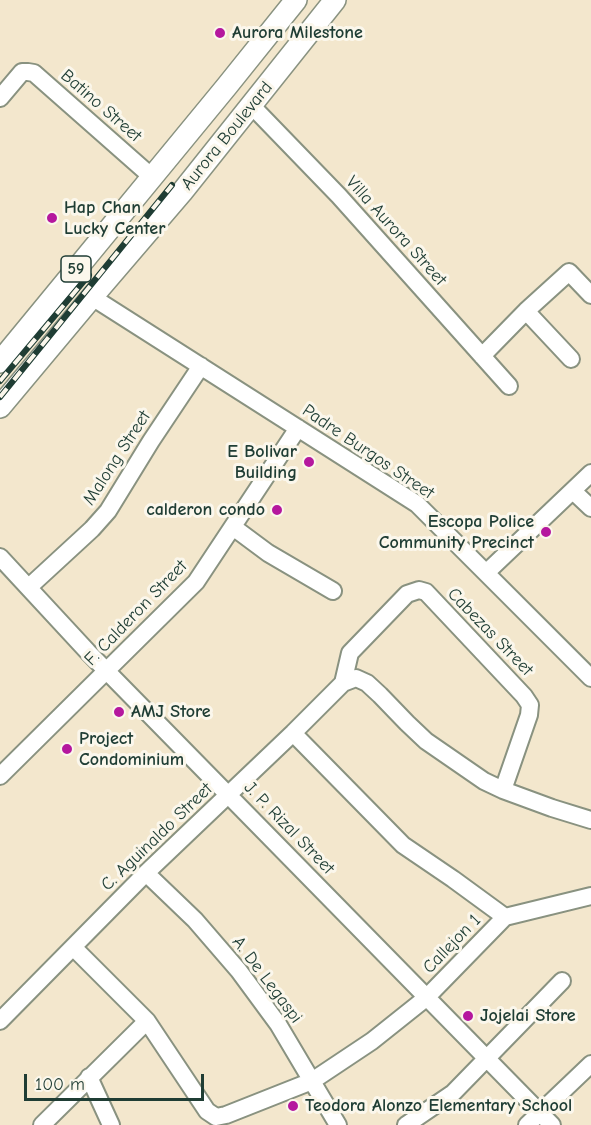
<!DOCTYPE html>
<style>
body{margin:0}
#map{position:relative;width:591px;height:1125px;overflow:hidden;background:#f3e7cd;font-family:"Comic Neue",sans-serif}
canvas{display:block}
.scale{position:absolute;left:24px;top:1074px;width:180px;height:27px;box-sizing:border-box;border:3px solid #1f3d34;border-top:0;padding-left:8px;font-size:18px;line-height:21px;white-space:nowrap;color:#1f3d34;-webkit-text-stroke:4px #fbf7ec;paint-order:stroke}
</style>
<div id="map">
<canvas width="591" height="1125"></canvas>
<div class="scale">100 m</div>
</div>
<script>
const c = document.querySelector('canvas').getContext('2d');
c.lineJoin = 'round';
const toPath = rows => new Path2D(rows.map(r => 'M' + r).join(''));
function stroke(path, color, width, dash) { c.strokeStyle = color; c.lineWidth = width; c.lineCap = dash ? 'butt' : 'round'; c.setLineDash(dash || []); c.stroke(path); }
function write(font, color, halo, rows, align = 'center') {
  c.font = font + ' "Comic Neue",sans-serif'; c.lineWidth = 6; c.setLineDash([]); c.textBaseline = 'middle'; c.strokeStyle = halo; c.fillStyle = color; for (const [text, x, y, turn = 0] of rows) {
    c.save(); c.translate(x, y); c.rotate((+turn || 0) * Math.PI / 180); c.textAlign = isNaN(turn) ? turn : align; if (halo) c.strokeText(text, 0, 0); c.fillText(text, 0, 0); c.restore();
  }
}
const minor = toPath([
 [0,98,22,72,28,72,34,73,152,177],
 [251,105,339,196,509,386],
 [92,297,417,504,591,678],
 [526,311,571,359],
 [482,356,526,311,569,272,591,295],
 [573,491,591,508],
 [233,527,268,553,333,591],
 [0,557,88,652,552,1125],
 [487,572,591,473],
 [29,587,92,529,108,511,151,441,201,366],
 [343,683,350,653,407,594,419,590,426,592,524,696,530,705,529,715,503,790],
 [293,733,403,845,453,879,505,917],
 [0,776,196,582,298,428],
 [146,873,195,920,239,971,278,1024,338,1125],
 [505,917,591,896],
 [73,947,147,1021,207,1111,216,1117,226,1115,312,1081,372,1041,426,998,505,917],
 [0,1021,146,873,293,733,343,683,356,678,367,683,380,695,407,723,426,741,484,781,503,790,552,808,591,820],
 [89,1077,111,1125],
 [42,1125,147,1021],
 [406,1125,453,1093,562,981],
 [527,1125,591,1064]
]);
const major = toPath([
 [0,362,227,86,296,0],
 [0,407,92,297,182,192,335,0]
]);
stroke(minor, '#899280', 20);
stroke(major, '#899280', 24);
stroke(minor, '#fff', 16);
stroke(major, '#fff', 21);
const rail = toPath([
 [0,381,89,275],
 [0,397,172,185]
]);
stroke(rail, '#1f3d34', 6);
stroke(rail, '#fbf7ec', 4, [11]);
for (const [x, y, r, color] of [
 [220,33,6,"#b5179e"],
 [52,218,6,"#b5179e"],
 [309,462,6,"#b5179e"],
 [277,510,6,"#b5179e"],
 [546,532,6,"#b5179e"],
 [119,712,6,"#b5179e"],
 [67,749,6,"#b5179e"],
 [468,1016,6,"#b5179e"],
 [293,1106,6,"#b5179e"]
]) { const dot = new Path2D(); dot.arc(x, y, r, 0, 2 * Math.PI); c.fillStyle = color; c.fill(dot); stroke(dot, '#fbf7ec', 2); }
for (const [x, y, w] of [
 [76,269,30]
]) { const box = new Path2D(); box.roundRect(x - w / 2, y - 13, w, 26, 4.5); c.fillStyle = '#fbf7ec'; c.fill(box); stroke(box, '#1f3d34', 1.5); }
write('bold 16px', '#1f3d34', null, [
 ["59",76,269]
]);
write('bold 18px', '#1f3d34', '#fbf7ec', [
 ["Aurora Milestone",232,33],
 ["Hap Chan",64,208],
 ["Lucky Center",64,229],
 ["E Bolivar",297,452,"right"],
 ["Building",297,473,"right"],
 ["calderon condo",265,510,"right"],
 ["Escopa Police",534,522,"right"],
 ["Community Precinct",534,543,"right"],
 ["AMJ Store",131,712],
 ["Project",79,739],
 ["Condominium",79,760],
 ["Jojelai Store",480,1016],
 ["Teodora Alonzo Elementary School",305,1106]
], 'left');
write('18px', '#1f3d34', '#fbf7ec', [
 ["Batino Street",101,106,41],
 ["Aurora Boulevard",227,136,-51],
 ["Villa Aurora Street",396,231,48],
 ["Padre Burgos Street",368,452,34],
 ["Malong Street",117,458,-57],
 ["F. Calderon Street",136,613,-46],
 ["Cabezas Street",490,632,46],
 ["J. P. Rizal Street",289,828,46],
 ["C. Aguinaldo Street",157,837,-44],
 ["Callejon 1",452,944,-46],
 ["A. De Legaspi",267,980,53]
]);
</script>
